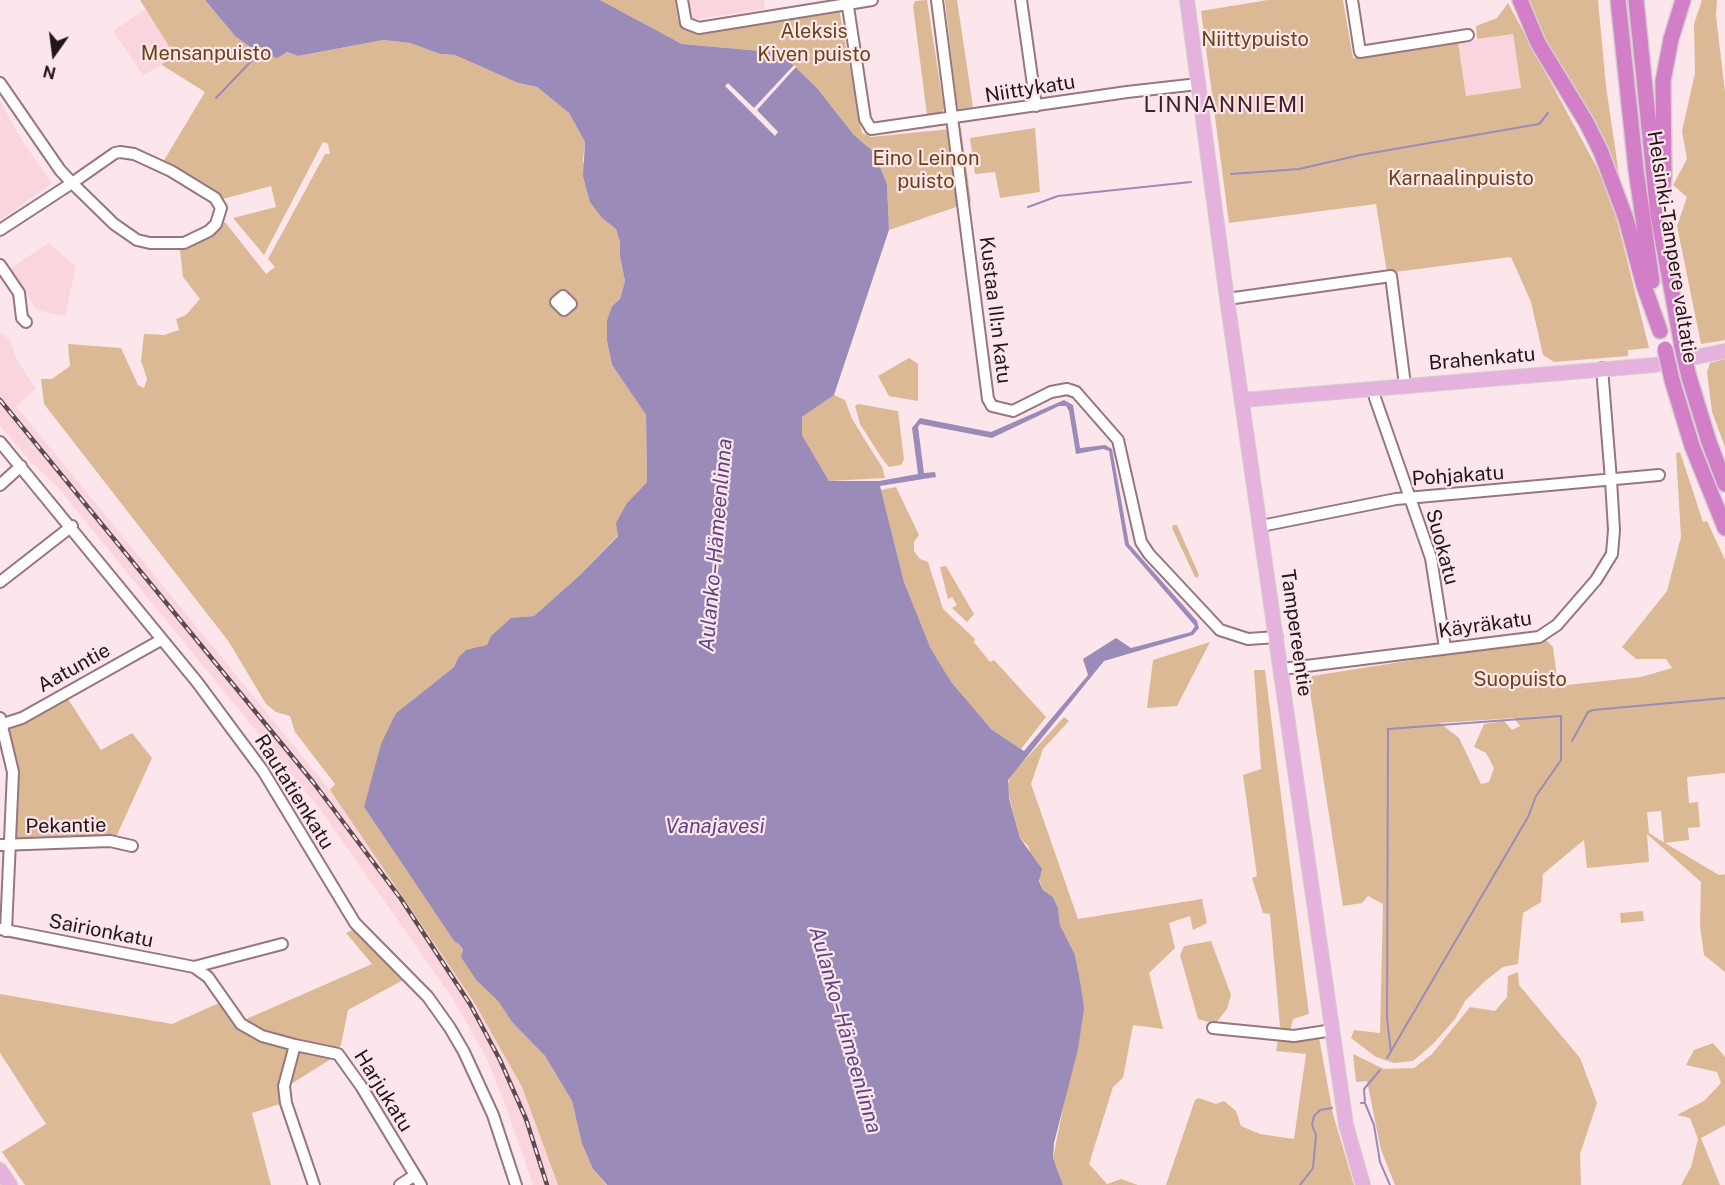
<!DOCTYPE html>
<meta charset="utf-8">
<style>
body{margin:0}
#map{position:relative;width:1725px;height:1185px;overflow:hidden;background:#fde6eb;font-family:"Public Sans",sans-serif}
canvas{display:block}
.north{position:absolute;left:24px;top:24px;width:60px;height:60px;-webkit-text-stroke:4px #fde6eb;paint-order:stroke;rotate:194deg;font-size:16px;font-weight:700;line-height:24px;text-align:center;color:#231619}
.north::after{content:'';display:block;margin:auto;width:21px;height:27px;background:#231619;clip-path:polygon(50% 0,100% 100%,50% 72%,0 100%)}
</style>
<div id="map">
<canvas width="1725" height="1185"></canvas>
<div class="north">N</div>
</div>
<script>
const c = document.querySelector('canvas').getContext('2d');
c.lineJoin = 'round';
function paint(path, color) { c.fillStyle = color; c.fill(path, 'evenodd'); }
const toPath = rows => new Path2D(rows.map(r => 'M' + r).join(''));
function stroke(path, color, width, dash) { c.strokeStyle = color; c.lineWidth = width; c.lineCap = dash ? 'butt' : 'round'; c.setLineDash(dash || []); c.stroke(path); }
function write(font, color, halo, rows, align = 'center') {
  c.font = font + ' "Public Sans",sans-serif'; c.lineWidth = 4.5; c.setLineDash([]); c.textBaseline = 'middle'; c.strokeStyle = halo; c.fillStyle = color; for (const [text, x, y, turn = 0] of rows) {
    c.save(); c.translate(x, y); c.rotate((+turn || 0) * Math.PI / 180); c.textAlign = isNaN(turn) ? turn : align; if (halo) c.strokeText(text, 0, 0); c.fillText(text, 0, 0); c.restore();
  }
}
paint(toPath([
 [687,0,764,0,765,9,690,20],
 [146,9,172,51,162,65,143,75,113,31],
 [1513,34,1521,88,1466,96,1458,42],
 [0,101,23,142,52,183,0,220],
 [48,243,76,266,65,316,37,310,10,269],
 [0,332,11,341,15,357,36,389,16,406,330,790,474,1002,522,1087,558,1185,533,1185,505,1104,486,1057,453,999,319,808,55,484,33,464,0,426]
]), '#fbd5dd');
paint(toPath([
 [140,0,205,0,235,36,298,56,383,40,410,43,440,54,455,55,518,83,537,87,569,113,585,142,583,161,602,218,616,229,620,242,620,257,625,281,620,299,612,306,607,320,607,341,612,365,646,415,647,482,627,503,618,535,580,575,534,616,522,617,491,636,488,645,458,658,454,667,396,713,364,807,454,941,459,943,477,981,498,1001,512,1022,545,1056,572,1101,582,1144,593,1169,606,1185,558,1185,522,1087,474,1002,330,790,335,784,295,732,290,716,276,712,266,704,229,642,44,404,41,379,52,379,70,366,68,344,121,348,138,385,144,388,147,379,141,361,144,334,164,335,179,330,176,319,186,315,200,299,183,277,180,250,207,238,225,222,266,274,275,267,268,259,325,154,330,154,328,144,323,142,264,255,233,218,276,207,271,186,223,199,163,162,205,92,162,65,172,51],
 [600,0,675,0,678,20,691,31,718,30,839,9,862,133,871,137,961,128,971,202,889,230,887,184,874,152,854,135,817,88,785,57,772,52,682,44],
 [927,0,944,109,941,113,927,115,913,6,915,1],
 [945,0,957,0,973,107,959,109,957,105],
 [1268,0,1343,0,1353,58,1458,42,1466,96,1521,88,1513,34,1477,39,1476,26,1497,18,1508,3,1602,177,1618,224,1649,348,1628,350,1628,356,1554,362,1543,355,1531,302,1511,257,1387,273,1376,204,1229,223,1201,11],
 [1527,0,1598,0,1606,86,1620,182,1543,42],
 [1702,0,1717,0,1716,16,1725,92,1725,340,1701,344,1677,226,1687,197,1673,185,1687,159,1682,131,1695,73,1694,24],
 [1035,128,1040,192,1000,198,995,172,975,174,970,138],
 [909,358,918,364,918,401,889,396,878,376],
 [1725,359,1725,447,1712,412,1707,372,1710,363],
 [834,395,845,400,852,419,882,467,885,478,829,481,802,435,802,417],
 [858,404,898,411,904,459,901,465,889,467,881,457,860,424,855,406],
 [1680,452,1703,522,1707,521,1725,560,1725,773,1687,777,1689,803,1698,802,1700,827,1688,828,1689,840,1665,843,1719,875,1725,874,1725,972,1704,955,1700,926,1701,882,1647,834,1649,862,1587,868,1584,840,1543,874,1541,902,1523,913,1518,964,1503,967,1485,981,1465,1001,1455,1019,1433,1044,1413,1061,1394,1063,1376,1057,1351,1038,1354,1030,1380,1033,1383,904,1368,896,1362,903,1343,906,1309,685,1312,676,1545,639,1553,647,1558,686,1641,677,1672,668,1666,659,1636,659,1622,647,1667,591,1681,537,1676,453],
 [1514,718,1520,726,1512,730,1504,721,1484,724,1474,747,1486,753,1494,768,1489,782,1481,784,1459,738,1440,723],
 [1661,811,1664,842,1663,842,1649,833,1647,812],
 [896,487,919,535,914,542,914,551,920,559,928,562,943,609,975,639,974,642,990,662,994,660,1046,717,1021,749,991,729,971,706,952,683,931,649,904,582,881,490],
 [1173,525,1177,525,1199,575,1197,578,1195,577,1172,528],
 [946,566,974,614,967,622,952,608,957,605,952,597,948,599,940,567],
 [1210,642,1177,706,1147,708,1153,660],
 [1254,670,1265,670,1309,1014,1293,1019,1290,1031,1280,1027,1270,914,1263,913,1252,878,1257,876,1243,775,1261,769],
 [66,696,101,750,132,733,152,758,116,837,15,840,6,726],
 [1064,717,1069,721,1043,749,1031,784,1078,919,1202,899,1207,923,1193,930,1190,916,1169,923,1175,948,1149,973,1163,1029,1133,1025,1123,1078,1113,1087,1089,1164,1107,1184,1121,1179,1138,1185,1063,1185,1053,1158,1083,1009,1081,986,1075,955,1060,925,1058,908,1053,897,1043,890,1028,846,1020,838,1007,788,1010,776],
 [1643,911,1644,921,1621,923,1620,913],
 [354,929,405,979,348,1010,341,1045,336,1051,266,1033,244,1020,372,964,346,933],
 [1211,941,1231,995,1227,1009,1215,1024,1198,1019,1180,955,1184,946],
 [1518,972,1519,985,1580,1058,1597,1103,1580,1154,1581,1185,1395,1185,1381,1150,1367,1081,1356,1082,1353,1054,1384,1069,1414,1068,1432,1054,1470,1007,1495,1011,1507,997,1508,976],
 [0,994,172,1024,219,1003,247,1035,287,1049,283,1103,252,1113,271,1185,25,1185,2,1152,46,1124,0,1053],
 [1319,1038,1333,1114,1354,1185,1166,1185,1195,1100,1199,1098,1216,1104,1224,1101,1236,1111,1241,1126,1260,1134,1294,1139,1306,1054,1276,1051,1278,1040],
 [1713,1043,1725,1057,1725,1125,1701,1138,1720,1185,1681,1185,1691,1167,1698,1139,1690,1118,1677,1115,1704,1101,1721,1083,1717,1072,1686,1065,1694,1050],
 [302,1051,334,1057,288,1086,295,1052]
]), '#dcb995');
paint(toPath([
 [205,0,600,0,682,44,772,52,785,57,817,88,854,135,874,152,887,184,889,230,834,395,802,417,802,435,829,481,879,481,918,474,912,428,920,418,991,432,1064,400,1073,405,1080,448,1105,445,1112,449,1129,544,1197,621,1199,628,1193,635,1104,661,1008,780,1009,798,1020,838,1042,869,1039,881,1043,890,1053,897,1058,908,1060,925,1075,955,1081,986,1084,1009,1078,1049,1054,1143,1053,1158,1063,1185,607,1185,593,1169,582,1144,572,1101,545,1056,512,1022,498,1001,477,981,461,957,463,950,459,944,454,941,364,807,381,744,396,713,454,667,458,658,466,650,487,645,491,636,511,618,534,616,580,575,618,536,616,523,627,503,647,482,646,415,612,365,607,341,607,320,612,306,620,299,625,281,620,257,620,242,616,229,602,218,590,202,583,176,585,142,569,113,537,87,518,83,455,55,440,54,410,43,383,40,298,56,287,52,277,58,259,53,235,36],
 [1059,406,1066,406,1069,411,1076,454,1103,449,1109,451,1125,545,1195,626,1191,632,1131,648,1116,638,1083,659,1088,675,1024,751,991,729,952,683,931,649,904,582,880,486,936,477,935,472,924,473,918,427,920,424,992,438]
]), '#9b8bb9');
paint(toPath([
 [794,65,796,67,757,110,778,132,775,136,725,86,728,83,754,108]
]), '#fde6eb');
stroke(toPath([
 [216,98,259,53],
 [1231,174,1299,169,1360,155,1539,124,1548,113],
 [1028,207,1058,196,1191,182],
 [1572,741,1588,712,1593,710,1725,698],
 [1391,1052,1387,1019,1388,729,1561,716,1561,760],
 [1387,1058,1528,817,1536,796,1561,760],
 [1361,1103,1365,1103,1364,1089,1380,1070],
 [1365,1103,1374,1125,1380,1162,1390,1185],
 [1300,1185,1313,1168,1316,1135,1312,1125,1314,1116,1320,1110,1332,1108]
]), '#9b8bb9', 2);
const minor = toPath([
 [682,0,686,23,699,28,872,0],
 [847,0,865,119,871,129,1127,92,1198,84],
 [937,0,988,399,992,406,1013,411,1051,392,1067,389,1076,392,1118,440,1141,542,1149,554,1220,630,1248,639,1277,637],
 [1021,0,1036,106],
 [1352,0,1360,52,1468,35],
 [0,83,60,170,72,183,114,224,137,240,150,243,184,243,209,231,216,224,221,208,215,198,171,171,134,154,120,152,115,153,72,183,0,230],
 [0,265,19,293,22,318,26,322],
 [563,296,571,304,564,310,556,302,563,296],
 [1227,299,1391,276,1405,385],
 [1374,388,1375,398,1431,558,1445,648],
 [0,442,197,682,263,771,355,923,428,997,450,1028,464,1052,493,1115,516,1185],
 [0,485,21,466],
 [1261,526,1396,499,1659,475],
 [0,582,72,526],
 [1282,669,1539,637,1557,625,1596,580,1612,554,1614,530,1611,480,1602,368],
 [0,718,13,772,6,931],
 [3,724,22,718,161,640],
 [0,845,110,841,132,846],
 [0,929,194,967,282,944],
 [194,967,208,977,241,1024,262,1036,295,1045,284,1086,286,1103,314,1185],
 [1213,1028,1294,1036,1333,1030],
 [295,1045,338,1054,361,1086,421,1185],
 [400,1185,415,1175]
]);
const major = toPath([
 [1187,0,1227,299,1346,1125,1363,1185],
 [1243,400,1655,365,1725,351],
 [0,1170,10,1185]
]);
const highway = toPath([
 [1520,0,1538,43,1586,122,1601,152,1626,219,1644,286,1660,331],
 [1618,0,1636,170,1652,281],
 [1636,0,1658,215,1682,347],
 [1662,194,1664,176,1663,81,1671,39,1683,0],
 [1689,377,1709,442,1725,484],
 [1672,380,1692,446,1725,528]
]);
stroke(minor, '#98767d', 14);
stroke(major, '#d3d0d1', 16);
stroke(highway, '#d3d0d1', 18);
stroke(minor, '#fff', 10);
stroke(major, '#e4b2dd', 14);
stroke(highway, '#d27fc7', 15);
const rail = toPath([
 [0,400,313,782,401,899,470,1004,500,1060,526,1119,547,1185]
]);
stroke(rail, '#5c4c4f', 4.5);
stroke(rail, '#fde6eb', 2, [7]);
const highwayBridge = toPath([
 [1682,347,1689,377],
 [1665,349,1672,380]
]);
stroke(highwayBridge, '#d3d0d1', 18, []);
stroke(highwayBridge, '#d27fc7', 15);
write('20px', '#6a4416', '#fde6eb', [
 ["Aleksis",814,32],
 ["Kiven puisto",814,55],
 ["Niittypuisto",1255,40],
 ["Mensanpuisto",206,54],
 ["Eino Leinon",926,159],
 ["puisto",926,182],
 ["Karnaalinpuisto",1461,179],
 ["Suopuisto",1520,680]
]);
write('20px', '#231619', '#fde6eb', [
 ["Niittykatu",1030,89,-9],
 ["Helsinki-Tampere valtatie",1672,247,81],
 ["Kustaa III:n katu",995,310,83],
 ["Brahenkatu",1482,359,-5],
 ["Pohjakatu",1458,476,-4],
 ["Suokatu",1442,547,75],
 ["Käyräkatu",1485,625,-8],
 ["Tampereentie",1296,633,82],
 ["Aatuntie",74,668,-29],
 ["Rautatienkatu",294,792,58],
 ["Pekantie",66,826,-1],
 ["Sairionkatu",101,931,11],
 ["Harjukatu",383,1091,58]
]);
write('italic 21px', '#5d4582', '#fde6eb', [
 ["Aulanko–Hämeenlinna",716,545,-85],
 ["Vanajavesi",715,827],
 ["Aulanko–Hämeenlinna",845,1030,74]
]);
c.letterSpacing = '1.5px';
write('22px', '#3e2229', '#fde6eb', [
 ["LINNANNIEMI",1225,105]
]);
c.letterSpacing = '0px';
</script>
